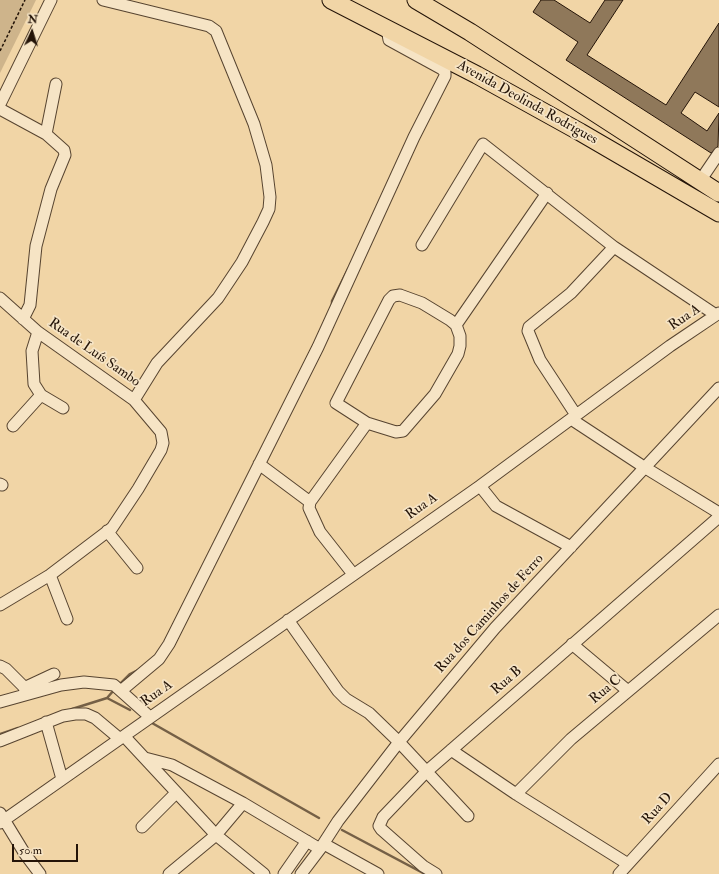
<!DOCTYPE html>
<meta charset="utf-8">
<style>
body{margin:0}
#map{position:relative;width:719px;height:874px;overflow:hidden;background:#f1d5a6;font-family:"IM FELL Double Pica",serif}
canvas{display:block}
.north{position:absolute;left:12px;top:12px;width:40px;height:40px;-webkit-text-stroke:3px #f6e4c5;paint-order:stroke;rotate:4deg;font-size:11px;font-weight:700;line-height:16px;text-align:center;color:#241408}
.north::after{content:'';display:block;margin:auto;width:14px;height:18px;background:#241408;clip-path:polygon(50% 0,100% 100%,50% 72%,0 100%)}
.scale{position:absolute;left:12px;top:844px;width:66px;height:18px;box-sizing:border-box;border:2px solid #241408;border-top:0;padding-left:5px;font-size:12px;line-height:14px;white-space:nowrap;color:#241408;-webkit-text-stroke:3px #f6e4c5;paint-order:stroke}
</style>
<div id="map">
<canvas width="719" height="874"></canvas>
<div class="north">N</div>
<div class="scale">50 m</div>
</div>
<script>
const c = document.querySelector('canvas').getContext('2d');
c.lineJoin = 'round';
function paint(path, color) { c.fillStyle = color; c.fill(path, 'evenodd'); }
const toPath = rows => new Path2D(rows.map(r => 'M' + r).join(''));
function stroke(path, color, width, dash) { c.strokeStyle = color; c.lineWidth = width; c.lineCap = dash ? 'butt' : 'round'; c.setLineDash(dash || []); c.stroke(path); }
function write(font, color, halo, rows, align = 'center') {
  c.font = font + ' "IM FELL Double Pica",serif'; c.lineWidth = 3.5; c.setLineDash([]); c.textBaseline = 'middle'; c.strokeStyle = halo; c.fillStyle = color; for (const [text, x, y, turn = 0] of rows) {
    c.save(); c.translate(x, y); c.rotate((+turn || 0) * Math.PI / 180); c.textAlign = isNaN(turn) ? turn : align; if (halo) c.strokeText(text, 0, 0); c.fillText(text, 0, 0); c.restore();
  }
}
paint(toPath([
 [0,0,36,0,0,73]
]), '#ceb48b');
stroke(toPath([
 [332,306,332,301,348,269],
 [119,685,130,674,138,670],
 [107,698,130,710],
 [72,709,107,698,114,690],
 [152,723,319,818],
 [0,734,18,728],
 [342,830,425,874]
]), '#756046', 2.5);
const building = toPath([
 [541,0,554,0,590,23,605,0,623,0,587,55,666,105,719,23,719,107,695,92,681,113,707,131,719,113,718,146,711,153,566,60,578,42,533,12,541,0]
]);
paint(building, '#8f785a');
stroke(building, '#241408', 1);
const minor = toPath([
 [103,0,209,26,216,31,254,124,266,165,270,197,269,209,263,222,242,262,218,298,157,363,134,400],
 [0,104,51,0],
 [0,109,46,134,64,150,65,155,51,189,36,246,30,305,23,319],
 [46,134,56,84],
 [700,181,719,153],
 [422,245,483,144,614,247,716,315],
 [400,295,422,303,450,320,456,325,460,336,460,346,458,354,435,394,403,431,396,432,367,423,336,403,389,300,393,296,400,295],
 [0,298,38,332,134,400,161,432,163,443,161,450,138,489,112,528,50,575,0,605],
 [456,325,547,193],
 [38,332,32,351,34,384,41,395,63,408],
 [576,415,540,360,528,331,529,327,571,293,614,247],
 [571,419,644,467,719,513],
 [13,426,41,395],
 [259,464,310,502],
 [0,484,2,485],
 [480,486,496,506,571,547],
 [107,531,137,568],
 [353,574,320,532,309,508,310,502,367,423],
 [50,575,67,619],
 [288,620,338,691,346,699,369,713,399,742,468,816],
 [572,644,628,691],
 [0,666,6,669,30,693],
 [24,688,54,674],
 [122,690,159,659,169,644,318,347,414,137,445,76,445,72,442,69,389,40,387,28],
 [0,702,61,685,84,682,114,685,150,717],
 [46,722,62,779],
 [124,736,216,835,264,874],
 [0,741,63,716,75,714,86,714,95,718,120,739],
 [451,750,516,794,628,864],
 [145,758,172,765,243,803,320,849],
 [516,794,571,739,719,615],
 [0,813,25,854,40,874],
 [0,823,480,486,670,346,719,313],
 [142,827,176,793],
 [324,844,378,874],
 [169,874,216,835,243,803],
 [284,874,307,841],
 [301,874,320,849,338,821,399,742,495,628,719,388],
 [436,874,423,866,381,829,379,826,383,817,426,772,719,517],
 [619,874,719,764]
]);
const highway = toPath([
 [331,0,477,75,580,132,719,213],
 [416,0,470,32,719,193]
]);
stroke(minor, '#574430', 13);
stroke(highway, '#241408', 19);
stroke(toPath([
 [0,51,25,0]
]), '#241408', 1.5, [3, 2]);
stroke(minor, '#f6e4c5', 11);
stroke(highway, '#f1d5a6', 17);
write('14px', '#241408', '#f6e4c5', [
 ["Avenida Deolinda Rodrigues",527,103,29],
 ["Rua A",685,318,-34],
 ["Rua de Luís Sambo",94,353,35],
 ["Rua A",422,507,-35],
 ["Rua dos Caminhos de Ferro",490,614,-48],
 ["Rua B",507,681,-41],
 ["Rua C",606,690,-40],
 ["Rua A",157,694,-35],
 ["Rua D",658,809,-48]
]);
</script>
